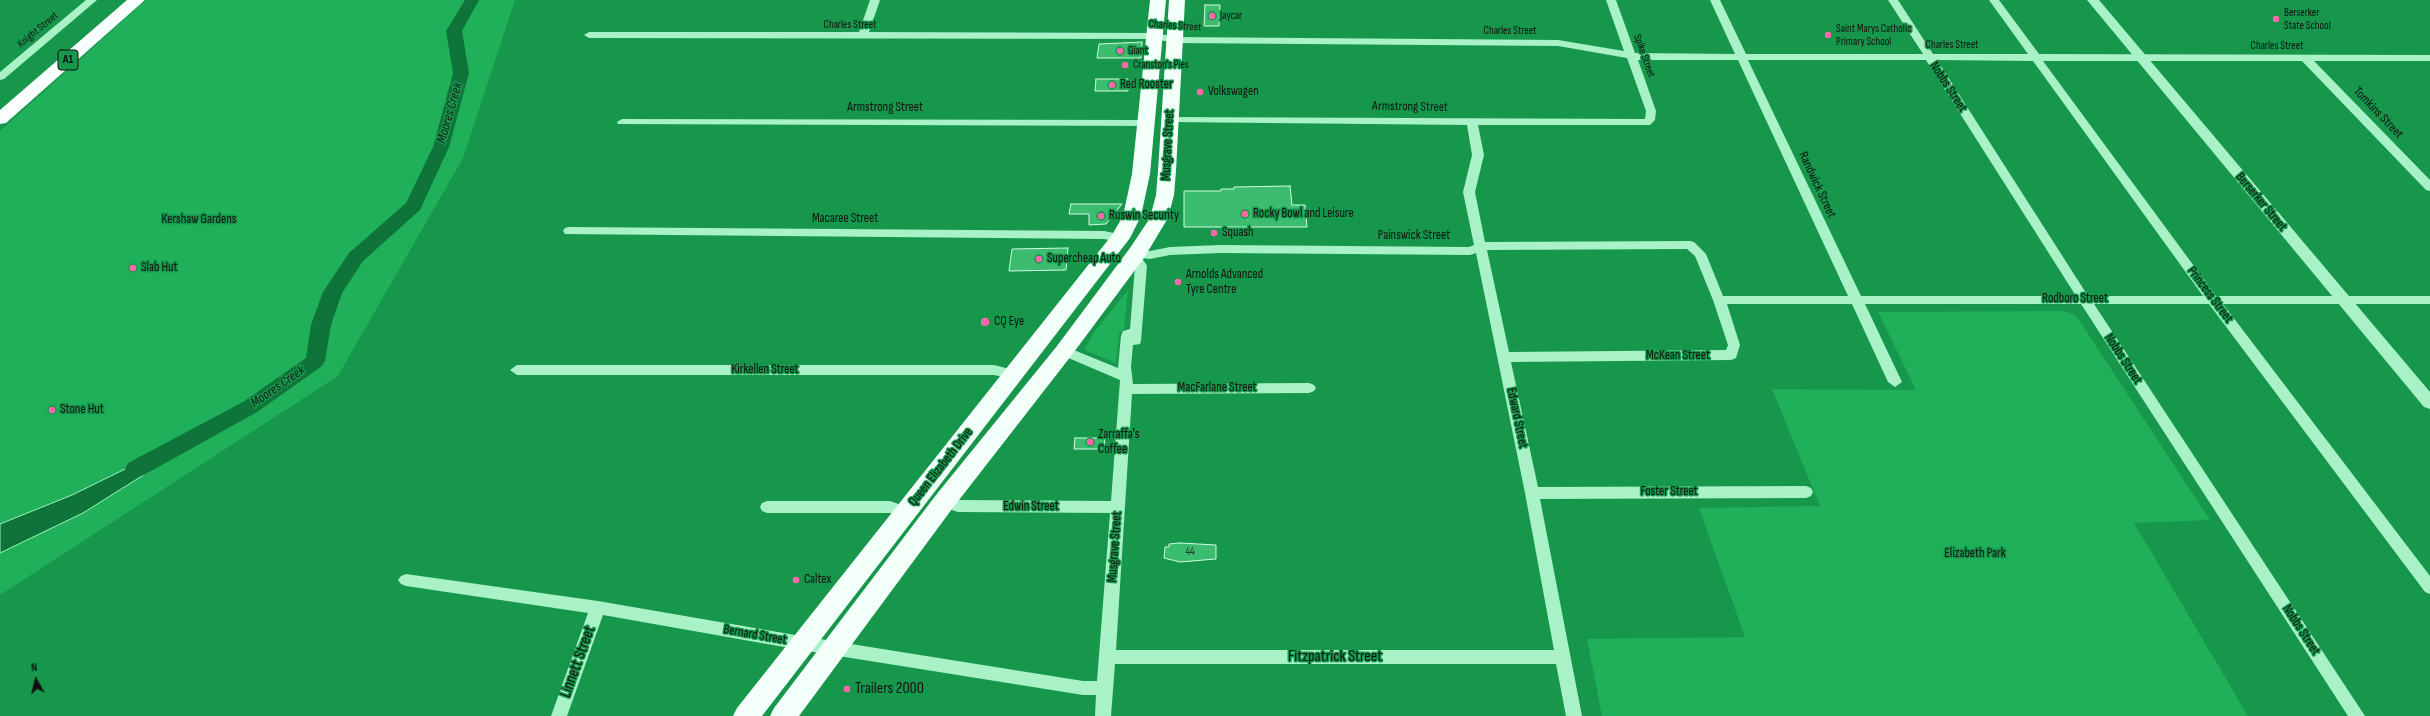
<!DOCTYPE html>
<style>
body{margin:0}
#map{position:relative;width:2430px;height:716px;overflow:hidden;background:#17974c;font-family:"Sofia Sans Condensed",sans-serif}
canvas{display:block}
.north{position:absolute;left:16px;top:660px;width:40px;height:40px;-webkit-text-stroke:3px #17974c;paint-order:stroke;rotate:352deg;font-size:11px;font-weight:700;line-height:16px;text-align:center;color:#111}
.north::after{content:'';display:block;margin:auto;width:14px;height:18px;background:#111;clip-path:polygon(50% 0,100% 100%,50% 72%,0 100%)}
</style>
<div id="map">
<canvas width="2430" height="716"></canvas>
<div class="north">N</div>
</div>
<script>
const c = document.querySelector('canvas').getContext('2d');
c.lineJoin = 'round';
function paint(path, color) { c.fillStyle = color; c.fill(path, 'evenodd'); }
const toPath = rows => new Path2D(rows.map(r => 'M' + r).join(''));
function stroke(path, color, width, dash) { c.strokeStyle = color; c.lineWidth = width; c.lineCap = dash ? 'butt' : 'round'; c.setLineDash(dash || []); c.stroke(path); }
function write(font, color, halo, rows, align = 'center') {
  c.font = font + ' "Sofia Sans Condensed",sans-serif'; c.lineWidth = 3; c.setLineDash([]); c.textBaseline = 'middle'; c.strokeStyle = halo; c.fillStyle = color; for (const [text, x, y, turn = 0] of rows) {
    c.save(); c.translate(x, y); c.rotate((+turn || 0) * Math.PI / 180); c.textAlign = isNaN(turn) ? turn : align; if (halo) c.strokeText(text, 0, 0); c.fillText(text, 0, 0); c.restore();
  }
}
paint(toPath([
 [146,0,515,0,463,158,338,376,0,595,0,131],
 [1128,290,1124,329,1119,334,1116,363,1084,350,1095,331],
 [2065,311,2077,317,2210,520,2134,523,2248,716,1602,716,1587,639,1745,637,1699,508,1820,506,1772,389,1916,390,1878,312]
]), '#1fb059');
const water = toPath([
 [160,452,161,464,83,513,0,553,0,524,72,495,160,452]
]);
paint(water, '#0f7439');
stroke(water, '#9bf4be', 1);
paint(toPath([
 [465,0,479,0,462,31,469,73,449,147,420,210,363,261,342,293,331,325,325,361,322,366,257,412,144,475,136,477,128,475,125,469,128,463,243,402,306,358,311,325,323,292,349,253,406,203,433,147,453,73,446,31,465,0]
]), '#0f7439');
const building = toPath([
 [1205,5,1220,5,1219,26,1204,26,1205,5],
 [1142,42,1141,58,1097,58,1099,44,1142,42],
 [1096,79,1128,79,1128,91,1095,91,1096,79],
 [1290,186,1292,205,1305,205,1307,227,1184,227,1184,191,1221,191,1221,189,1234,189,1234,187,1290,186],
 [1071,204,1122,204,1106,224,1089,225,1089,214,1069,214,1071,204],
 [1068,248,1066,270,1009,271,1012,249,1068,248],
 [1075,438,1105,438,1104,449,1074,449,1075,438],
 [1180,543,1216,545,1216,559,1180,562,1164,558,1165,547,1169,547,1169,544,1180,543]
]);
paint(building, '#3bbc6f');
stroke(building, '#d0fce2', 1);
paint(toPath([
 [86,0,97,0,4,79,0,80,0,72,86,0],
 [870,0,880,0,869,32,1155,33,1175,37,1558,40,1624,51,1606,0,1616,0,1635,53,1735,54,1710,0,1720,0,1746,54,1923,54,1888,0,1898,0,1933,54,2028,54,1989,0,1999,0,2039,54,2430,55,2430,61,2314,61,2430,180,2430,191,2426,190,2302,61,2043,61,2216,296,2430,296,2430,304,2223,304,2430,576,2430,594,2425,592,2209,304,2094,304,2365,716,2348,716,2081,304,1865,304,1902,382,1895,387,1888,382,1852,304,1727,304,1740,345,1736,358,1731,360,1511,362,1538,487,1806,486,1811,488,1813,492,1811,496,1806,498,1540,499,1582,716,1566,716,1556,664,1115,664,1111,716,1095,716,1096,695,1083,695,801,650,603,615,567,716,551,716,588,613,406,586,401,584,398,580,401,576,406,574,598,601,801,636,1083,681,1097,681,1110,513,958,512,939,506,937,502,939,498,944,496,958,500,1111,501,1120,380,1059,354,1058,351,1064,346,1118,368,1121,336,1123,331,1130,329,1135,266,1129,257,1133,250,1150,251,1170,247,1220,245,1469,247,1474,245,1463,192,1472,155,1467,125,1170,122,1166,121,1166,117,1645,119,1646,111,1627,58,1558,46,1175,43,1155,39,589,38,584,35,589,32,859,32,870,0],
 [1638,60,1738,60,1848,296,1723,296,1706,254,1694,242,1690,241,1485,242,1475,192,1484,155,1478,125,1650,125,1655,120,1656,111,1638,60],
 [1748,60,1926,60,2076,296,1861,296,1748,60],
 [1937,60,2033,61,2203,296,2088,296,1937,60],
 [1687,249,1695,256,1713,300,1728,345,1726,350,1509,352,1487,250,1687,249],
 [1220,253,1470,255,1476,253,1525,493,1554,650,1116,650,1132,394,1309,393,1314,391,1316,388,1314,385,1309,383,1133,384,1131,367,1133,345,1140,344,1141,341,1147,266,1142,258,1150,259,1170,255,1220,253],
 [622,119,1148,120,1153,123,1148,126,618,124,617,122,622,119],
 [569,227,1104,231,1124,235,1126,238,1120,242,1104,239,565,234,563,231,565,228,569,227],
 [517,365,994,365,1018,371,1020,374,1013,379,994,375,517,375,510,370,517,365],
 [767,501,890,501,910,508,912,512,910,516,905,518,890,513,767,513,762,511,760,507,762,503,767,501]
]), '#a9f1c6');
paint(toPath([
 [2087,0,2099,0,2430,392,2430,409,2424,407,2087,0]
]), '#a9f1c6');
paint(toPath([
 [1150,0,1166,0,1150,174,1141,216,1130,238,762,716,733,716,737,708,1112,235,1123,216,1132,174,1150,0],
 [1169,0,1185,0,1176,171,1174,195,1168,218,1144,258,1071,356,952,509,799,716,770,716,774,708,936,495,1057,346,1130,248,1150,218,1156,195,1158,171,1169,0]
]), '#f3fff9');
paint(toPath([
 [127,0,145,0,6,123,0,124,0,110,127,0]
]), '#f9fffc');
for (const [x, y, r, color] of [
 [1212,16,4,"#ff69ab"],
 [2276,19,4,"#ff69ab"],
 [1828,35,4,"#ff69ab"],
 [1120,51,4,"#ff69ab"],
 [1125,65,4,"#ff69ab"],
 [1112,85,4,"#ff69ab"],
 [1200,92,4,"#ff69ab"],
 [1245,214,4,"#ff69ab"],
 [1101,216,4,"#ff69ab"],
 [1214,233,4,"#ff69ab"],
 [1039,259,4,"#ff69ab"],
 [133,268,4,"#ff69ab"],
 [1178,282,4,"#ff69ab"],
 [985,322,5,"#ff69ab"],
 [52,410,4,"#ff69ab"],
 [1090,442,4,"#ff69ab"],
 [796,580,4,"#ff69ab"],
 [847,689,4,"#ff69ab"]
]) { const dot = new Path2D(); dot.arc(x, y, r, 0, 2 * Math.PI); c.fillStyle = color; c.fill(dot); stroke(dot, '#17974c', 1.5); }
write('11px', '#111', '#17974c', [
 ["Berserker",2284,13],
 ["State School",2284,26],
 ["Jaycar",1220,16],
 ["Saint Marys Catholic",1836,29],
 ["Primary School",1836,42],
 ["Giant",1128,51],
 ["Cranston's Pies",1133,65]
], 'left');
write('11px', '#111', '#17974c', [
 ["Charles Street",850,25],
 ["Charles Street",1175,26,4],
 ["Knight Street",38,30,-40],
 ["Charles Street",1510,31],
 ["Charles Street",1952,45],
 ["Charles Street",2277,46],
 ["Spike Street",1644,56,70]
]);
write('11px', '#1c3c28', null, [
 ["44",1190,552]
]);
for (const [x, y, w] of [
 [68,60,20]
]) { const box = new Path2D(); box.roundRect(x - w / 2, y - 10, w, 20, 3); c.fillStyle = '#17974c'; c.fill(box); stroke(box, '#111', 1); }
write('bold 12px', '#111', null, [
 ["A1",68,60]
]);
write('13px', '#111', '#17974c', [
 ["Red Rooster",1120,85],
 ["Volkswagen",1208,92],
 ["Rocky Bowl and Leisure",1253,214],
 ["Ruswin Security",1109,216],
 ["Squash",1222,233],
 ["Supercheap Auto",1047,259],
 ["Slab Hut",141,268],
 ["Arnolds Advanced",1186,275],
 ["Tyre Centre",1186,290],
 ["CQ Eye",994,322],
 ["Stone Hut",60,410],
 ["Zarraffa's",1098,435],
 ["Coffee",1098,450],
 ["Caltex",804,580]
], 'left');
write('13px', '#111', '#17974c', [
 ["Nobbs Street",1948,87,57],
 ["Armstrong Street",1410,107,1],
 ["Armstrong Street",885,108],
 ["Tomkins Street",2378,113,46],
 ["Musgrave Street",1168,145,-87],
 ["Randwick Street",1817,185,65],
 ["Berserker Street",2261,202,50],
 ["Macaree Street",845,219],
 ["Painswick Street",1414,236],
 ["Princess Street",2210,295,53],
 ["Rodboro Street",2075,299],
 ["McKean Street",1678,356],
 ["Nobbs Street",2123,359,57],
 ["Kirkellen Street",765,370],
 ["MacFarlane Street",1217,388],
 ["Edward Street",1517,418,78],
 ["Queen Elizabeth Drive",941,467,-52],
 ["Foster Street",1669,492],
 ["Edwin Street",1031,507],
 ["Musgrave Street",1115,547,-86],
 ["Nobbs Street",2301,630,57],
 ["Bernard Street",755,635,10]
]);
write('13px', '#111', '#17974c', [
 ["Kershaw Gardens",199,220],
 ["Elizabeth Park",1975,554]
]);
write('italic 14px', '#191d1b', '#17974c', [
 ["Moores Creek",450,113,-74],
 ["Moores Creek",278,387,-35]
]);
write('16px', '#111', '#17974c', [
 ["Fitzpatrick Street",1335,657],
 ["Linnett Street",578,662,-70]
]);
write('16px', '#111', '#17974c', [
 ["Trailers 2000",855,689]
], 'left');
</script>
